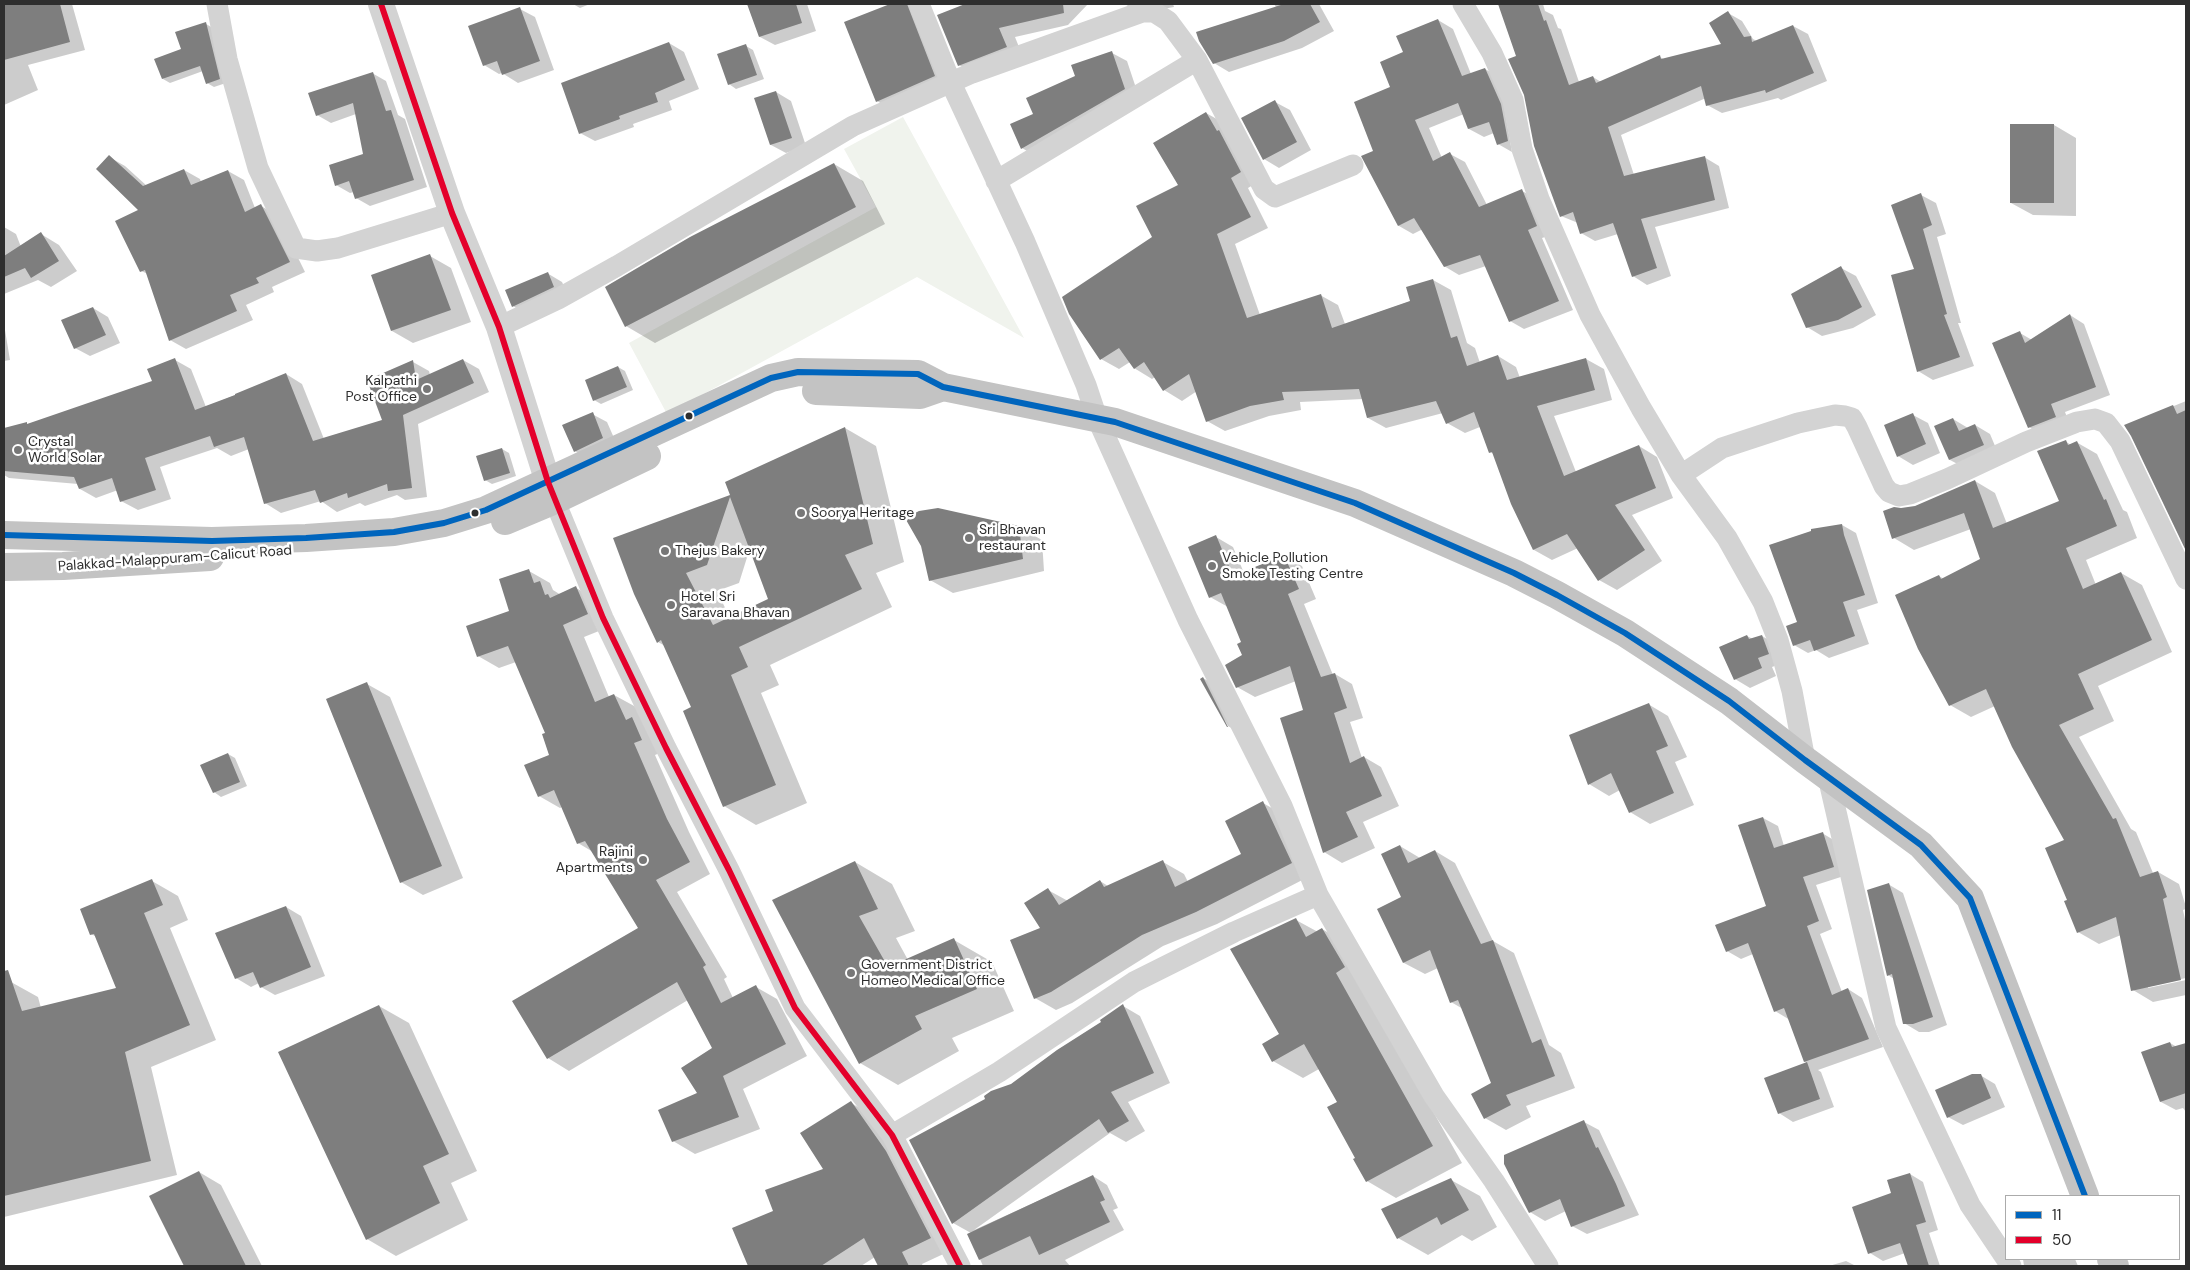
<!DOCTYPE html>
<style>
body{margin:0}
#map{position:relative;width:2190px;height:1270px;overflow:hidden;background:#fff;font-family:"DM Sans",sans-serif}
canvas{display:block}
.frame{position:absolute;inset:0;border:5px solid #2e2e2e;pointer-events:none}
.legend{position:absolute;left:2005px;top:1195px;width:175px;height:65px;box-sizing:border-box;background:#fff;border:1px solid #ababab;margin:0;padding:6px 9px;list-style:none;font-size:15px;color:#2e2e2e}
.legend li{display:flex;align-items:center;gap:10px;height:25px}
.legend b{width:25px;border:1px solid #ababab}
</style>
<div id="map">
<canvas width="2190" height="1270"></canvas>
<div class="frame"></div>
<ul class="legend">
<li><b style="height:6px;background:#0065bd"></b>11</li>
<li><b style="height:6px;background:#e4002b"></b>50</li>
</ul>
</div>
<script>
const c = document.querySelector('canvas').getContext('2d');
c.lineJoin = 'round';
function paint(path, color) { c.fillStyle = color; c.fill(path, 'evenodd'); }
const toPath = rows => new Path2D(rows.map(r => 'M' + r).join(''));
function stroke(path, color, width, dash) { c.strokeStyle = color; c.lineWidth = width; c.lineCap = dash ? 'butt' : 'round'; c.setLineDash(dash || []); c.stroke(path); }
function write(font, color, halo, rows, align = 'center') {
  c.font = font + ' "DM Sans",sans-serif'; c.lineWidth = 5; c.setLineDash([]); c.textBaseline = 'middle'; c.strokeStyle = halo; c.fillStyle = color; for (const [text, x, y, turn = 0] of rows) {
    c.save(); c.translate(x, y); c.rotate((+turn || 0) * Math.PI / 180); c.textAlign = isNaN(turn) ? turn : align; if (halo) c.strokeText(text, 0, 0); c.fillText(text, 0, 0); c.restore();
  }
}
paint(toPath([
 [903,117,1024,338,917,277,667,414,629,343,876,207,844,149]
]), '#f0f3ed');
paint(toPath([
 [4,4,72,4,85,50,28,65,38,90,4,105],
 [573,4,590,4,580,8],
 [749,4,807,4,816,31,775,45,760,37],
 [893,4,920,4,955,88,897,113,877,101,846,23],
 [969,4,1088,4,1068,25,1015,37,1023,57,976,75,959,65,939,16],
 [1125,4,1173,4,1174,7,1152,11,1131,8],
 [1274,4,1319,4,1334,31,1302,48,1229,72,1214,63,1276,7],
 [1502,4,1543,4,1545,11,1553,15,1558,28,1561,29,1579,82,1593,77,1601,82,1660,57,1665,60,1723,44,1728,13,1742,21,1753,39,1757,41,1793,26,1808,34,1827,81,1781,100,1778,98,1722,113,1707,105,1706,98,1621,135,1634,175,1704,157,1719,166,1729,208,1655,227,1671,276,1647,285,1633,276,1618,234,1595,241,1581,233,1578,223,1561,216,1518,57,1499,5],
 [520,9,535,17,554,70,518,83,502,73,499,74,484,65],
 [1438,20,1453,29,1471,74,1485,69,1499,77,1512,152,1498,144,1494,133,1484,137,1469,129,1464,114,1429,128,1442,158,1450,154,1465,162,1487,205,1522,191,1537,199,1551,235,1542,238,1573,310,1524,329,1510,321,1486,266,1459,275,1444,266,1423,229,1413,234,1399,226,1375,152,1392,88,1405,53],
 [206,24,213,28,226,83,214,87,207,83,203,71,170,83,163,79,183,50],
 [669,43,684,52,699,89,669,101,672,110,633,124,634,127,595,141,580,133],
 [746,46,753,50,764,79,736,89,729,84],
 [1112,53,1127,61,1139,97,1037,157,1022,148,1012,125,1035,115,1077,77],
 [372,73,386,81,398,115,405,119,427,187,370,206,356,198,354,192,350,193,336,185,364,154,356,114,331,123,317,115],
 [776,92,791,101,806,146,786,153,771,145,755,99],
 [1275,102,1290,110,1311,150,1279,168,1264,159],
 [1206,113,1224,123,1258,182,1248,188,1268,228,1235,244,1260,315,1320,295,1338,305,1345,324,1411,301,1433,280,1451,290,1467,343,1475,348,1480,363,1498,356,1516,367,1520,378,1586,359,1604,369,1612,400,1554,416,1576,472,1639,446,1657,457,1673,498,1632,515,1662,561,1617,590,1599,580,1578,548,1552,560,1534,550,1512,503,1494,454,1490,452,1480,427,1465,433,1447,423,1443,413,1386,428,1368,418,1363,399,1300,402,1301,410,1269,416,1225,431,1207,421,1197,391,1182,401,1164,390,1155,377,1152,379,1134,368,1130,362,1119,369,1101,359,1154,237,1180,185],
 [2054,125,2076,138,2076,216,2033,215,2011,203,2011,126],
 [109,157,125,166,147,186,184,170,200,179,201,182,228,171,244,180,255,208,261,206,277,215,305,272,272,287,274,292,246,305,253,320,186,349,170,340,148,274,141,271,140,210],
 [834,164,863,181,885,224,655,343,626,326],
 [1921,195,1936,203,1946,234,1937,237,1961,323,1958,323,1974,366,1933,380,1918,371,1916,269],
 [4,227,16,234,21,247,41,234,59,245,77,271,51,287,38,280,4,294],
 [430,256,451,268,471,322,413,343,392,331],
 [1841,268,1856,276,1876,315,1853,328,1822,336,1807,327],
 [547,273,562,282,568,295,528,315,513,306],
 [93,308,108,317,120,343,90,356,75,348],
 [2070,315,2084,324,2110,395,2065,412,2070,425,2043,436,2029,427,2020,333,2032,340],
 [4,324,10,360,4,361],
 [175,360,191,369,206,407,286,374,302,384,324,439,384,421,413,362,429,371,430,375,463,360,479,369,489,392,418,424,427,497,405,500,397,495,365,506,360,503,337,512,321,501,281,513,265,503,249,449,231,456,217,448,160,467,171,499,138,510,121,501,118,490,96,498,80,489,78,484,9,478,4,475,4,430,29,424,154,382],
 [618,367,625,371,633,390,601,404,594,400],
 [2186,401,2186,548,2132,435,2125,426],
 [592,414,607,422,618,447,589,460,575,451],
 [1913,415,1928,423,1940,453,1913,465,1898,456],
 [1953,419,1968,428,1975,425,1990,434,1998,453,1965,468,1950,460,1936,427],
 [845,428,876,446,904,562,876,573,892,607,770,665,779,685,761,693,807,803,756,825,724,806,693,708,665,646,658,642,615,539,731,496],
 [750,548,770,600,730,618,717,591,739,583],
 [2065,441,2071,445,2076,442,2097,454,2123,510,2127,512,2137,538,2086,560,2096,585,2121,573,2142,585,2172,652,2098,686,2114,721,2079,737,2131,829,2136,832,2153,873,2158,872,2179,884,2186,907,2186,909,2183,910,2186,924,2186,978,2148,986,2148,988,2186,980,2186,995,2153,1002,2133,990,2121,935,2099,944,2078,932,2069,901,2066,840,1995,706,1971,717,1950,705,1939,576,1944,579,1982,559,1971,529,1914,550,1894,538,1901,510,1915,507,1975,481,1995,493,2007,524,2060,502],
 [502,449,509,453,516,476,492,484,485,480],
 [1842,525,1856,533,1878,603,1857,610,1869,644,1829,658,1816,650,1808,653,1794,645,1799,623],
 [1019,527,1042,540,1044,571,953,593,930,580,922,546],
 [1216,537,1233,547,1244,573,1284,556,1302,566,1316,599,1304,604,1333,675,1335,674,1352,684,1363,718,1350,722,1362,758,1364,757,1381,767,1399,806,1363,822,1375,848,1342,863,1324,852,1282,719,1305,711,1296,681,1255,697,1237,687,1243,656,1243,643,1228,607,1210,597],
 [529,571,550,583,553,590,561,595,576,588,598,600,609,627,584,637,609,697,614,695,636,707,662,752,655,755,689,832,710,874,677,892,727,977,724,979,733,998,756,987,777,999,807,1056,743,1089,760,1129,695,1154,673,1141,699,1093,714,1048,688,1000,569,1071,548,1058,639,928,593,852,578,843,562,807,560,808,539,796,550,756,547,734,516,662,499,668,478,656,510,611],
 [1747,636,1753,639,1762,636,1777,645,1783,663,1772,667,1776,676,1750,688,1735,679],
 [1203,678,1218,687,1242,734,1228,726,1201,679],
 [367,684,390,697,463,878,423,895,401,882],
 [1648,704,1668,716,1687,757,1675,762,1694,805,1650,824,1630,812,1620,790,1609,796,1589,784],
 [228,754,235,758,247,786,221,797,214,792],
 [1263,803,1284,815,1312,875,1217,924,1163,946,1072,1003,1056,1010,1035,998,1042,929,1048,890,1068,901,1100,881,1108,886,1163,862,1184,874,1188,882,1243,854],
 [1763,818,1778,826,1784,846,1822,833,1837,842,1847,875,1816,885,1832,929,1820,934,1842,992,1848,989,1862,998,1883,1047,1818,1070,1821,1072,1834,1107,1793,1122,1779,1113,1807,1063,1805,1062,1790,1020,1775,1011,1753,954,1741,959,1727,951,1767,906],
 [1400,846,1420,858,1435,851,1455,863,1493,941,1514,953,1549,1045,1561,1053,1575,1088,1526,1106,1531,1117,1506,1130,1485,1118,1492,1084,1463,1009,1451,1002,1438,968,1425,974,1404,963],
 [855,862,892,884,915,931,896,938,908,960,954,940,992,962,1014,1011,952,1038,959,1051,898,1085,860,1063],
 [152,881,178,896,188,920,170,928,216,1040,151,1067,177,1175,4,1217,4,985,11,982,38,997,41,1008,118,989,97,937,91,934],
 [1888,884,1903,893,1947,1025,1929,1032,1919,1032,1904,1023,1894,979,1888,975],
 [286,907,301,916,325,976,275,995,261,987,259,983,251,987,236,978,216,934],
 [1296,920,1318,932,1322,929,1352,946,1365,990,1462,1163,1396,1198,1367,1181,1357,1158,1338,1102,1319,1069,1303,1078,1273,1061,1281,1035],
 [379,1006,409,1023,477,1171,451,1183,468,1220,396,1256,367,1239],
 [1123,1006,1140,1016,1170,1083,1128,1102,1145,1131,1126,1142,1110,1133,974,1230,1093,1176,1107,1185,1118,1208,1113,1210,1124,1230,1065,1260,1070,1266,983,1266,969,1234,971,1233,953,1223,1011,1085,1103,1023],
 [2170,1043,2177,1047,2186,1044,2186,1112,2183,1108,2176,1110,2161,1102],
 [1980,1075,1995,1084,2005,1107,1963,1125,1948,1117],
 [851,1103,872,1115,952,1250,922,1264,923,1266,879,1266,875,1257,861,1266,750,1266,734,1228,774,1212,825,1170],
 [1584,1122,1599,1130,1639,1215,1587,1234,1572,1226,1566,1211,1545,1221,1530,1212],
 [199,1172,221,1185,262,1266,185,1266,150,1196],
 [1910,1174,1923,1182,1938,1230,1929,1233,1940,1266,1909,1266,1905,1253,1883,1261,1870,1253,1893,1194],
 [1451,1180,1480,1196,1497,1227,1472,1241,1462,1235,1428,1255,1398,1238],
 [2023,1259,2075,1259,2078,1266,2024,1266],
 [1846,1261,1856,1266,1829,1266]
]), '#0003');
paint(toPath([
 [4,4,60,4,70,42,4,60],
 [747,4,796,4,802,23,759,37],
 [890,4,907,4,935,76,876,102,844,22],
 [965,4,1063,4,1064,13,999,28,1007,47,958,66,937,15],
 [1284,4,1310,4,1320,22,1284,41,1213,64,1199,41,1196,32],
 [1498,4,1538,4,1544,21,1546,20,1569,85,1593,76,1596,83,1660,55,1661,59,1721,44,1709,23,1728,11,1744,37,1751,36,1752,42,1793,25,1814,73,1766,93,1765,90,1706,106,1701,86,1608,127,1624,176,1705,156,1715,200,1641,219,1657,268,1632,277,1613,223,1580,234,1573,212,1560,217,1534,146,1524,95,1508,59,1516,56],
 [520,7,540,61,502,75,497,61,483,66,468,26],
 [1438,19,1462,76,1485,68,1501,104,1508,141,1497,145,1489,122,1468,129,1458,103,1415,120,1433,161,1450,152,1479,207,1522,189,1537,226,1528,230,1559,301,1509,322,1480,255,1444,267,1414,218,1398,226,1361,156,1373,151,1354,102,1390,87,1380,62,1403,52,1396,36],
 [206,22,220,79,206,84,200,66,162,79,154,59,181,49,175,32],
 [669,42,685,80,655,93,658,102,619,116,620,119,579,134,561,83],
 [746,44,757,75,728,85,717,54],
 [1112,51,1125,89,1021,149,1010,124,1033,114,1026,98,1075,76,1071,65],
 [373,72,386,111,391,110,414,180,355,199,349,181,335,186,329,165,363,154,353,103,316,116,308,93],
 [776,91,792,138,770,145,754,98],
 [1275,100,1297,142,1263,160,1241,118],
 [1206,112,1217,131,1219,130,1241,172,1231,178,1251,217,1217,234,1247,318,1321,294,1332,328,1410,301,1406,287,1433,279,1451,338,1457,336,1467,366,1498,355,1507,380,1586,358,1595,390,1537,406,1564,476,1639,445,1656,488,1615,505,1645,550,1598,581,1567,534,1533,550,1511,504,1492,452,1489,453,1474,412,1446,424,1436,401,1367,418,1359,389,1282,392,1284,400,1250,406,1206,422,1189,374,1163,391,1144,362,1134,369,1119,348,1100,360,1069,314,1062,297,1152,237,1136,206,1178,185,1153,143],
 [2010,124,2054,124,2054,203,2010,203],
 [109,155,143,186,184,169,191,185,228,170,245,212,261,204,290,262,256,278,259,283,230,295,237,311,169,341,145,270,140,272,115,221,138,210,96,169],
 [834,163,856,207,625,327,605,287,690,237],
 [1921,193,1932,225,1923,229,1947,314,1944,315,1960,357,1917,372,1891,275,1914,269,1891,205],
 [41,232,59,261,31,278,25,268,4,277,4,256],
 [430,254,451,310,391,331,371,275],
 [1841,266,1862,307,1838,320,1806,328,1791,294],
 [548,272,554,287,512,307,505,290],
 [93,307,106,335,74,349,61,320],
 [2070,314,2096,387,2051,404,2056,417,2028,428,1992,343,2020,331,2025,343],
 [175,358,195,410,235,395,235,394,286,373,313,441,382,420,367,380,413,360,416,380,463,359,474,383,403,415,412,488,388,491,387,484,348,498,347,493,320,503,315,490,264,504,244,437,214,447,210,436,145,458,156,490,120,502,112,478,79,489,74,477,4,471,4,428,27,422,27,424,152,381,147,369],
 [618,366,627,387,593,401,585,380],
 [2173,405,2177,414,2186,410,2186,551,2131,436,2124,425],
 [593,412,603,438,574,452,562,425],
 [1913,413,1926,444,1897,457,1884,425],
 [1953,418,1959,431,1975,424,1984,445,1949,460,1934,426],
 [845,427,873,544,845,555,862,589,739,647,748,667,731,675,776,785,723,807,683,711,691,707,661,640,657,643,634,594,613,538,730,495,725,482],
 [730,497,768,599,713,625,686,573,707,565],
 [2066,440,2068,445,2077,441,2104,500,2106,499,2117,526,2066,548,2083,589,2121,572,2152,640,2078,674,2094,709,2059,725,2113,819,2116,818,2140,877,2158,871,2167,897,2163,899,2181,980,2131,991,2116,917,2077,933,2064,901,2067,900,2045,848,2064,840,2012,747,1986,689,1949,706,1918,649,1895,595,1939,575,1941,579,1980,559,1964,513,1892,539,1883,511,1894,507,1901,508,1915,506,1975,480,1993,528,2059,501,2037,451],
 [502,448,510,473,484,481,476,456],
 [938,508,1019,526,1023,559,929,581,921,546,905,518,919,511],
 [1842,524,1844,535,1865,595,1843,602,1855,636,1814,651,1810,640,1793,646,1786,626,1797,622,1769,545,1811,531,1811,529],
 [1216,535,1233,576,1284,555,1299,589,1288,594,1321,677,1335,673,1347,708,1334,713,1350,763,1364,756,1382,796,1346,812,1358,837,1323,853,1280,718,1303,710,1290,666,1236,688,1225,665,1242,655,1237,644,1241,642,1221,593,1209,598,1188,547],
 [529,569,534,583,540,581,545,595,548,594,550,598,576,586,588,614,563,625,595,702,614,694,626,720,632,717,642,740,634,743,667,819,690,862,656,880,706,965,703,967,721,1003,756,985,786,1044,723,1076,739,1117,672,1142,658,1110,697,1093,681,1068,712,1048,677,982,547,1059,512,1001,638,928,585,841,577,844,554,790,538,797,524,765,549,755,542,734,545,733,508,646,477,657,466,626,509,611,499,579],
 [1747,635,1749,639,1762,635,1769,654,1758,658,1762,668,1734,680,1719,647],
 [1203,677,1228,727,1227,727,1200,679],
 [367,682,442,866,400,883,326,699],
 [1649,703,1668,746,1656,751,1674,793,1629,813,1611,773,1588,785,1569,735],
 [228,753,240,782,213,793,200,765],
 [1263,801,1292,863,1196,912,1142,935,1051,992,1034,999,1010,940,1040,928,1024,903,1048,888,1059,905,1100,880,1104,887,1163,860,1175,887,1241,854,1225,821],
 [1763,817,1774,848,1823,832,1834,867,1803,877,1819,921,1807,926,1832,995,1848,988,1869,1039,1804,1062,1784,1008,1774,1012,1748,943,1726,952,1715,925,1766,906,1738,825],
 [1400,845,1408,863,1435,850,1481,944,1493,940,1532,1043,1541,1039,1555,1076,1506,1095,1511,1105,1484,1119,1471,1094,1491,1083,1458,1000,1450,1003,1430,950,1403,963,1377,909,1401,897,1381,854],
 [855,861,878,909,859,916,888,967,954,938,977,989,915,1016,922,1029,859,1064,772,900],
 [152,879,163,905,144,913,190,1025,125,1052,151,1161,4,1196,4,971,8,970,22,1011,116,988,94,934,90,935,80,909],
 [1889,883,1933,1017,1913,1024,1903,1024,1892,974,1887,976,1867,890],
 [286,906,311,967,260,988,253,972,235,979,215,933],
 [1296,918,1306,937,1322,928,1345,967,1336,973,1433,1146,1366,1182,1353,1159,1355,1158,1327,1107,1337,1102,1304,1044,1272,1062,1262,1044,1279,1034,1230,949],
 [1123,1004,1154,1073,1111,1092,1129,1121,1108,1133,1099,1119,952,1224,909,1140,985,1099,984,1096,991,1091,1011,1084,1057,1050,1101,1022,1100,1020],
 [379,1005,449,1154,423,1166,440,1203,366,1240,278,1052],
 [2170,1042,2172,1047,2186,1043,2186,1093,2160,1102,2141,1052],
 [1807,1062,1820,1099,1778,1114,1764,1078],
 [1972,1074,1981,1074,1991,1098,1947,1118,1935,1090],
 [851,1101,886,1151,931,1238,902,1252,909,1266,878,1266,864,1238,821,1266,748,1266,732,1228,773,1211,765,1190,823,1169,800,1133],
 [1584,1120,1596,1148,1598,1147,1616,1184,1625,1206,1571,1227,1560,1199,1529,1213,1504,1164,1504,1155],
 [199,1171,246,1266,184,1266,149,1196],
 [1910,1173,1926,1222,1916,1225,1929,1266,1908,1266,1900,1243,1868,1254,1852,1207,1891,1193,1887,1180],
 [1093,1175,1105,1200,1100,1202,1110,1222,1039,1255,1030,1236,979,1260,967,1234],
 [1451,1178,1469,1210,1441,1225,1437,1217,1397,1239,1381,1209]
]), '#7e7e7e');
stroke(toPath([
 [217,4,227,59,258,168,296,248,317,251,338,248,452,213],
 [919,4,951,83,1025,242,1086,385,1097,418,1188,620,1282,806,1318,895,1434,1096,1494,1181,1548,1266],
 [1463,4,1492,53,1513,100,1522,149,1539,199,1590,315,1641,408,1681,475,1727,538,1763,602,1778,640,1792,691,1805,760],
 [996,181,1197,60],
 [499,327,558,299,617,266,853,126,972,73,1142,12,1154,12,1168,21,1197,60,1264,189,1275,197,1353,165],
 [1681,475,1722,448,1798,423,1835,415,1845,416,1852,418,1857,427,1884,486,1889,492,1899,496,1910,494,1947,479,2026,442,2077,422,2095,419,2106,423,2120,441,2186,579],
 [549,487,603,618,666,748,729,870,795,1008,892,1135,960,1266],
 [1828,777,1886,1028,1970,1205,2011,1266],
 [892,1135,999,1072,1134,982,1234,932,1318,895]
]), '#d3d3d3', 21);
stroke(toPath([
 [381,4,452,213,499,327,548,482]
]), '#d3d3d3', 26);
stroke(toPath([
 [816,391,920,395,943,387],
 [505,521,555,500,647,456],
 [4,535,212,541,306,538,394,532,444,523,486,510,771,378,798,372,918,374,943,387,1115,422,1355,503,1514,573,1557,595,1625,633,1729,701,1805,760,1921,845,1970,898,2085,1196],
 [4,567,63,566,210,557],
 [2111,1259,2115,1266]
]), '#c3c3c3', 28);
stroke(toPath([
 [4,535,212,541,306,538,394,532,444,523,486,510,771,378,798,372,918,374,943,387,1115,422,1355,503,1514,573,1557,595,1625,633,1729,701,1805,760,1921,845,1970,898,2085,1196]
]), '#0065bd', 6);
stroke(toPath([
 [381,4,452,213,499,327,548,482,603,618,666,748,729,870,795,1008,892,1135,960,1266]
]), '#e4002b', 6);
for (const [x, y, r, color] of [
 [427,389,5,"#777"],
 [689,416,4.5,"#2e2e2e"],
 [18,450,5,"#777"],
 [475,513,4.5,"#2e2e2e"],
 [801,513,5,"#777"],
 [969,538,5,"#777"],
 [665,551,5,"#777"],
 [1212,566,5,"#777"],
 [671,605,5,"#777"],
 [643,860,5,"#777"],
 [851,973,5,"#777"]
]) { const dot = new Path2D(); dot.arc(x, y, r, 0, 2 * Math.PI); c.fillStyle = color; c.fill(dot); stroke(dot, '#fff', 2); }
write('14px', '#2e2e2e', '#fff', [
 ["Kalpathi",417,381,"right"],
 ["Post Office",417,397,"right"],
 ["Crystal",28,442],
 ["World Solar",28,458],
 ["Soorya Heritage",811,513],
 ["Sri Bhavan",979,530],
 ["restaurant",979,546],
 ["Thejus Bakery",675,551],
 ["Vehicle Pollution",1222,558],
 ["Smoke Testing Centre",1222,574],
 ["Hotel Sri",681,597],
 ["Saravana Bhavan",681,613],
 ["Rajini",633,852,"right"],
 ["Apartments",633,868,"right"],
 ["Government District",861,965],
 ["Homeo Medical Office",861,981]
], 'left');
write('14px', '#2e2e2e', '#fff', [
 ["Palakkad-Malappuram-Calicut Road",175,559,-4]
]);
</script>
